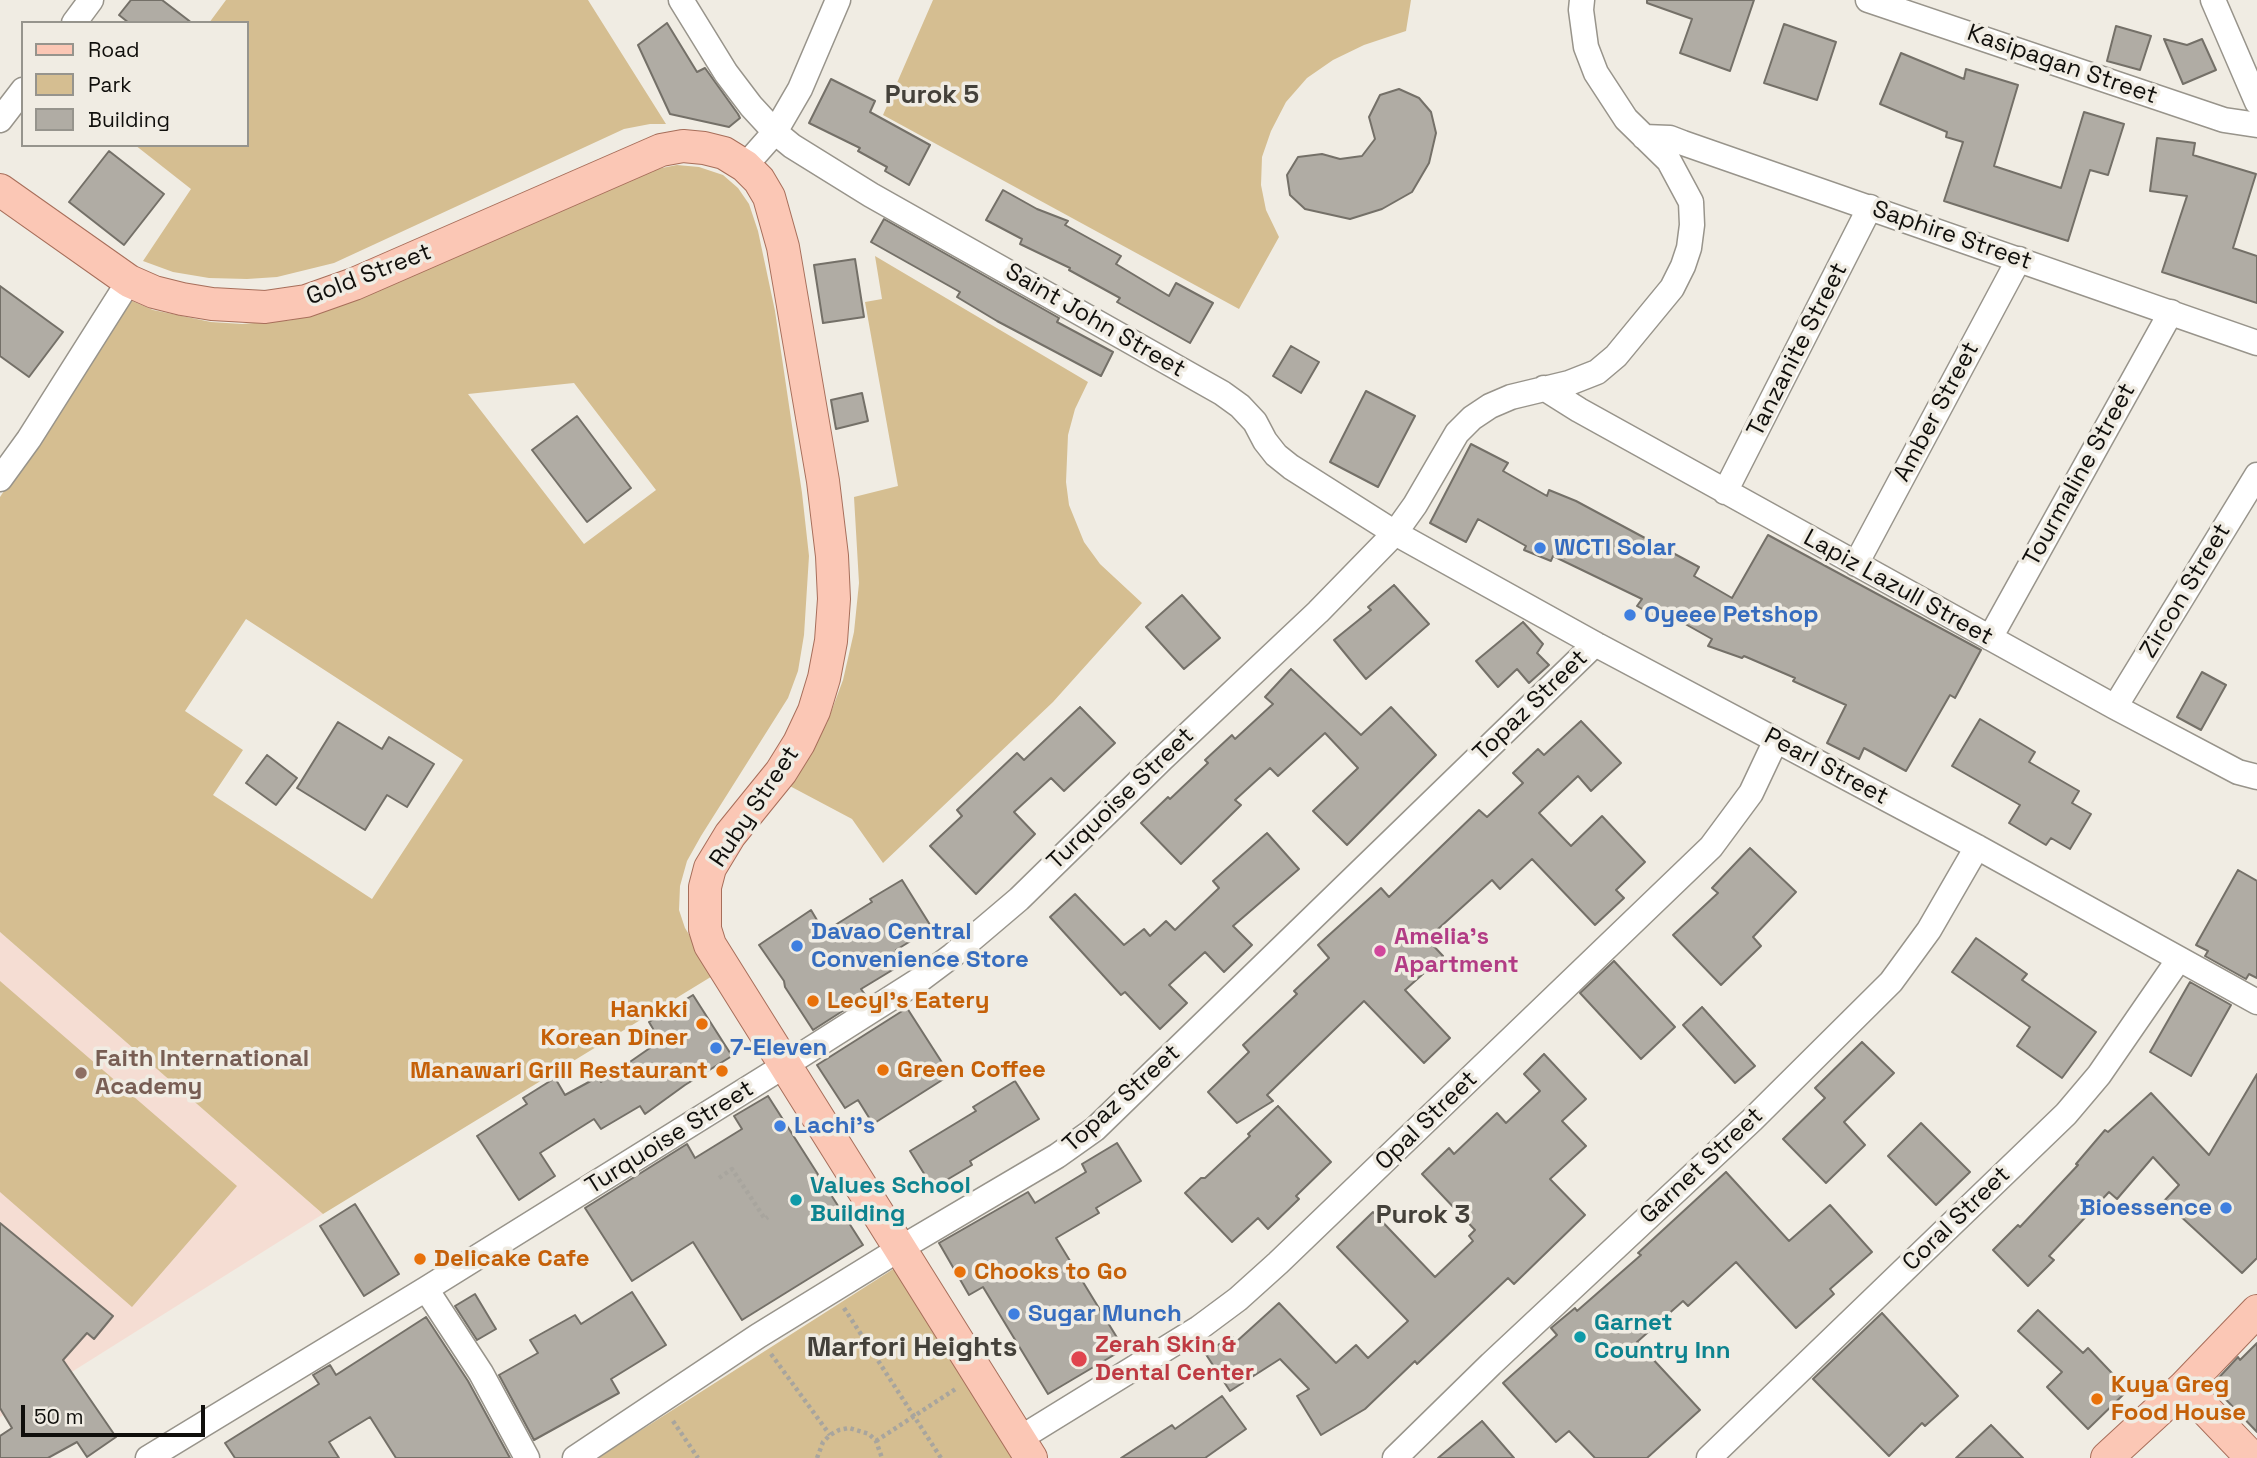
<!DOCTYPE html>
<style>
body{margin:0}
#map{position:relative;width:2257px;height:1458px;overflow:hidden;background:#f0ece3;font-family:"Space Grotesk",sans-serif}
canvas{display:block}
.legend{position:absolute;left:21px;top:21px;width:228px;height:126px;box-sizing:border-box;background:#f0ece3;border:2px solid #96948d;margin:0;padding:9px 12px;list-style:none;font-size:21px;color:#100f0c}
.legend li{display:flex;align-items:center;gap:14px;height:35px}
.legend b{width:35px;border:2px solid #96948d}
.scale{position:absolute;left:21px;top:1405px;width:184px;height:32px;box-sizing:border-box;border:4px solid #100f0c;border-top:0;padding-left:9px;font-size:21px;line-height:24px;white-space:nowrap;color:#100f0c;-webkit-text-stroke:5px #f0ece3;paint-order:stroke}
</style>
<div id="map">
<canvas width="2257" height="1458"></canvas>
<ul class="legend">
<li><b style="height:9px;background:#fbc7b5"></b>Road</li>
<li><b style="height:19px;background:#d5be91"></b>Park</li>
<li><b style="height:19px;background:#b0aca4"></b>Building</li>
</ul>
<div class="scale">50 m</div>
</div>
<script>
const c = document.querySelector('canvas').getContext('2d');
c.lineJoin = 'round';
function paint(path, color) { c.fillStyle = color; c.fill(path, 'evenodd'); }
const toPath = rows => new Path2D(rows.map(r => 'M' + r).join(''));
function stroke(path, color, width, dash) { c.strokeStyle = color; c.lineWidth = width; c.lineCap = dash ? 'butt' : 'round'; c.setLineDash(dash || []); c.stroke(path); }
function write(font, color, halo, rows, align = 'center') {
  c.font = font + ' "Space Grotesk",sans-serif'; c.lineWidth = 7; c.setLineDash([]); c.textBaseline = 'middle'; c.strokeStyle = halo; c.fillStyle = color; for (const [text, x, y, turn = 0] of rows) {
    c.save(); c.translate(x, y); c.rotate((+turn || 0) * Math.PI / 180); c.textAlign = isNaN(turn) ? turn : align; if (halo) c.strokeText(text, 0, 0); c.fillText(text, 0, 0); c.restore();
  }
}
paint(toPath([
 [0,932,323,1214,0,1417]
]), '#f5ddd3');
paint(toPath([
 [226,0,588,0,666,124,650,124,624,129,334,263,277,277,247,279,209,278,173,272,143,261,191,189,135,145,247,145,247,23,209,23],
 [933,0,1411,0,1406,31,1364,45,1333,60,1307,78,1286,102,1271,131,1262,157,1261,185,1266,210,1279,237,1239,309,883,115],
 [677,165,699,167,723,175,738,188,749,204,758,231,775,311,802,493,809,556,804,635,798,671,788,698,701,836,687,861,680,886,679,910,685,928,714,975,323,1214,0,932,0,497,130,300,153,310,211,322,242,324,292,320,351,302,657,169],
 [574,383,656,490,584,544,468,394],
 [246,619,463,760,372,899,213,795,243,750,185,711],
 [875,256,1088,382,1075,409,1068,435,1066,482,1069,505,1084,542,1100,564,1142,603,1053,702,883,863,852,819,786,784,806,760,827,723,843,680,854,632,859,583,854,497,898,486,865,302,882,299],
 [0,981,237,1186,132,1307,0,1192],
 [898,1266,1014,1458,600,1458,599,1457]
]), '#d5be91');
const building = toPath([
 [131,0,162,0,192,23,129,23,119,15,131,0],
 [1647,0,1754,0,1730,71,1680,53,1692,19,1647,3,1647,0],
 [667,23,697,72,705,68,738,114,740,118,729,127,670,114,638,45,667,23],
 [1784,24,1836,42,1817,100,1764,83,1784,24],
 [2116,26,2151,36,2140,70,2107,61,2116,26],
 [2164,39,2187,45,2202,39,2216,70,2183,84,2164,39],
 [1901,53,1964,79,1966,69,2018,85,1994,166,2061,188,2084,112,2124,124,2108,175,2090,170,2068,241,1944,201,1963,142,1946,137,1947,132,1880,104,1901,53],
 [831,79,875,101,870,112,930,145,909,185,885,171,887,167,858,151,860,148,809,123,831,79],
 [1399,89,1419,98,1431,112,1436,133,1429,163,1412,192,1382,209,1350,219,1305,209,1290,195,1287,175,1298,157,1322,154,1340,159,1362,156,1375,139,1369,117,1380,95,1399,89],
 [2157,138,2195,143,2193,155,2256,174,2233,248,2257,256,2257,303,2162,272,2187,196,2150,191,2157,138],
 [109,151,164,194,124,245,69,202,109,151],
 [1003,190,1037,209,1068,221,1065,225,1121,256,1116,264,1169,296,1176,283,1213,303,1190,343,1117,302,1120,298,1069,270,1070,268,1020,244,1022,239,986,220,1003,190],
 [884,219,1059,318,1057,322,1113,352,1101,376,997,321,957,297,960,292,871,242,884,219],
 [855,259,864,317,823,323,814,265,855,259],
 [0,286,63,332,29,377,0,356,0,286],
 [1291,346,1319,362,1301,393,1273,376,1291,346],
 [1366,391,1415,416,1378,487,1330,462,1366,391],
 [862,393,868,421,836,429,831,400,862,393],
 [577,416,631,488,587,522,532,450,577,416],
 [1471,444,1508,463,1503,471,1547,496,1549,490,1576,501,1699,567,1694,576,1732,598,1768,535,1981,650,1955,698,1950,695,1906,771,1864,748,1859,759,1827,743,1846,705,1793,681,1795,678,1744,656,1742,658,1708,646,1712,639,1671,616,1667,623,1637,606,1642,599,1553,556,1551,561,1524,550,1526,546,1478,519,1466,542,1430,523,1471,444],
 [1394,585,1429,624,1366,679,1334,640,1371,610,1368,607,1394,585],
 [1182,595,1220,638,1184,669,1146,627,1182,595],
 [1523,622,1543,644,1537,653,1549,665,1529,683,1517,669,1498,687,1476,661,1523,622],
 [1291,669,1361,735,1391,707,1436,755,1347,845,1313,811,1358,768,1325,733,1278,776,1270,768,1235,800,1241,805,1181,864,1141,823,1168,797,1170,799,1208,763,1205,760,1232,735,1235,739,1273,704,1265,697,1291,669],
 [2202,672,2226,685,2201,730,2177,717,2202,672],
 [1080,707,1115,743,1064,791,1051,778,1014,812,1035,834,976,894,930,846,962,816,957,810,1017,753,1024,760,1080,707],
 [1980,719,2035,752,2029,762,2079,791,2072,803,2091,814,2070,849,2051,838,2046,845,2009,823,2020,805,1952,766,1980,719],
 [1581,721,1621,763,1591,791,1578,776,1539,813,1571,846,1602,816,1645,862,1616,890,1624,898,1595,925,1532,859,1500,889,1492,880,1427,939,1443,956,1405,990,1450,1038,1424,1063,1364,1001,1267,1095,1273,1101,1237,1123,1208,1092,1249,1052,1243,1045,1297,994,1294,991,1329,958,1318,945,1381,888,1389,897,1479,810,1487,817,1523,783,1513,773,1538,749,1544,755,1581,721],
 [338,722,382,749,389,737,434,764,407,807,387,795,365,830,297,788,338,722],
 [267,755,297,778,276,805,246,783,267,755],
 [1267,833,1299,869,1233,926,1252,945,1224,972,1205,952,1169,985,1187,1003,1160,1029,1125,992,1121,995,1050,917,1075,894,1124,945,1144,929,1150,936,1166,921,1175,930,1219,888,1213,881,1267,833],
 [1750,848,1796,892,1753,937,1761,946,1721,985,1673,935,1718,893,1712,888,1750,848],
 [2238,870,2257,881,2257,978,2249,974,2246,979,2205,956,2208,951,2196,945,2238,870],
 [902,880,932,928,896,950,904,963,861,989,866,996,813,1030,785,987,784,981,759,945,811,910,824,932,872,902,870,899,902,880],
 [1976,938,2027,974,2022,980,2096,1032,2062,1078,2017,1046,2030,1027,1952,972,1976,938],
 [1614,961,1675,1027,1641,1059,1580,993,1614,961],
 [2190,982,2231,1005,2191,1076,2150,1052,2190,982],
 [693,995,732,1056,685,1085,645,1114,640,1106,601,1129,594,1119,540,1153,555,1176,519,1200,477,1136,527,1104,523,1098,555,1078,565,1095,598,1077,601,1082,660,1041,649,1022,693,995],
 [1702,1007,1755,1066,1735,1083,1683,1025,1702,1007],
 [907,1008,950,1075,873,1124,858,1100,845,1108,817,1065,907,1008],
 [1862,1042,1894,1073,1844,1122,1865,1145,1826,1183,1783,1139,1825,1098,1815,1088,1862,1042],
 [1544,1054,1586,1099,1562,1121,1586,1146,1550,1179,1585,1215,1514,1284,1508,1278,1417,1364,1415,1361,1365,1409,1321,1435,1297,1396,1309,1389,1280,1359,1230,1391,1205,1353,1232,1336,1236,1342,1279,1303,1336,1363,1356,1345,1368,1358,1408,1321,1337,1247,1373,1212,1435,1277,1473,1241,1469,1236,1475,1230,1422,1174,1449,1148,1454,1154,1497,1113,1506,1123,1540,1091,1524,1074,1544,1054],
 [2257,1074,2257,1258,2242,1273,2164,1201,2179,1185,2153,1157,2117,1199,2109,1192,2049,1256,2054,1260,2028,1286,1993,1250,2018,1225,2020,1227,2078,1165,2076,1164,2105,1130,2108,1132,2151,1093,2209,1155,2257,1074],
 [1015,1081,1039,1119,970,1161,972,1165,933,1188,910,1151,976,1111,973,1107,1015,1081],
 [768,1096,863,1245,742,1320,693,1242,632,1281,585,1208,687,1144,695,1158,742,1129,734,1116,768,1096],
 [1278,1106,1331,1162,1296,1196,1299,1199,1268,1229,1258,1218,1232,1242,1185,1193,1201,1178,1205,1178,1250,1136,1248,1134,1278,1106],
 [1921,1123,1970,1172,1936,1205,1888,1156,1921,1123],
 [1117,1143,1141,1181,1096,1208,1099,1213,1056,1238,1124,1349,1048,1394,983,1287,969,1295,939,1243,1028,1192,1035,1203,1086,1172,1082,1164,1117,1143],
 [1726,1172,1789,1241,1830,1205,1872,1252,1830,1289,1834,1294,1796,1328,1736,1262,1688,1306,1683,1301,1637,1342,1700,1410,1647,1458,1595,1458,1569,1431,1556,1442,1503,1383,1557,1335,1551,1328,1575,1308,1577,1311,1641,1255,1638,1253,1726,1172],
 [355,1204,399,1274,364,1296,320,1226,355,1204],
 [0,1223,113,1316,94,1339,87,1333,63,1360,116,1437,87,1457,77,1442,48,1458,0,1458,0,1436,12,1428,0,1408,0,1223],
 [632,1292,666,1345,611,1379,619,1393,534,1440,499,1375,538,1353,530,1340,575,1315,581,1324,632,1292],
 [475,1294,496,1329,477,1340,455,1306,475,1294],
 [2038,1310,2083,1353,2088,1348,2128,1390,2088,1429,2047,1387,2062,1372,2018,1331,2038,1310],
 [1882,1313,1958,1396,1925,1426,1922,1423,1889,1456,1813,1379,1882,1313],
 [426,1317,468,1381,510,1458,396,1458,370,1417,329,1442,339,1458,235,1458,225,1443,319,1384,313,1375,330,1365,336,1375,426,1317],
 [2257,1343,2257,1432,2212,1385,2238,1357,2240,1360,2257,1343],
 [1222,1396,1246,1429,1205,1458,1121,1458,1172,1425,1175,1429,1222,1396],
 [1482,1421,1514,1458,1438,1458,1482,1421],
 [1991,1425,2023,1458,1956,1458,1991,1425]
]);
paint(building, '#b0aca4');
stroke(building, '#747068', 2);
const minor = toPath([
 [681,0,726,73,751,106,775,132,792,146,871,195,1222,393,1240,406,1255,422,1265,441,1276,455,1291,467,1395,533,1595,644,1977,847,2257,1002],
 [1868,0,2224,120,2257,125],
 [2213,0,2257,102],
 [74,23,91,0],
 [0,120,23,90],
 [1644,137,1670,138,1683,143,2257,343],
 [745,166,775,132,800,89,838,0],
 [1544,388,1579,410,2115,707,2238,772,2257,777],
 [0,479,29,439,129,281],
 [1725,492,1870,207],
 [1856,564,2019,259],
 [1990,638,2171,312],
 [2115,707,2257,475],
 [426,1289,481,1373,527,1458],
 [1019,1439,1199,1328,1238,1299,1278,1263,1711,847,1751,793,1776,740],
 [148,1458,426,1289,784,1066,921,979,953,955,1019,899,1162,759,1318,612,1395,533,1415,505,1457,433,1472,418,1490,406,1511,397,1569,383,1597,372,1616,356,1672,288,1683,266,1689,248,1692,225,1691,202,1669,161,1626,119,1596,73,1586,47,1581,10,1582,0],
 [575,1458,758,1336,901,1248,1057,1156,1095,1129,1595,644],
 [1395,1458,1491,1364,1752,1120,1891,982,1929,930,1977,847],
 [1709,1458,2066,1114,2099,1075,2179,959]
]);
const major = toPath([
 [0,190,129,281,154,292,182,299,212,304,265,307,306,301,354,284,661,150,683,146,704,148,724,153,745,166,759,180,769,197,783,247,823,481,832,556,834,599,831,641,824,678,814,711,799,743,781,772,730,835,710,868,705,887,705,929,710,945,720,961,1031,1458],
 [2184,1387,2252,1458],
 [2107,1458,2184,1387,2257,1311]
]);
stroke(minor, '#98948b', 27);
stroke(major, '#a76e5a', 34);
stroke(toPath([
 [719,1178,732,1169,765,1219,768,1217],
 [844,1308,941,1458],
 [771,1354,830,1435],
 [673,1421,698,1458],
 [876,1441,957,1388],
 [817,1458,823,1442,830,1435,839,1430,849,1428,869,1434,876,1441,882,1458]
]), '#a8a59e', 4.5, [3.5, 3.5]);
stroke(minor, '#fff', 24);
stroke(major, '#fbc7b5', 32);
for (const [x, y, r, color] of [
 [1540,548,7,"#3f7fe0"],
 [1630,615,7,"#3f7fe0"],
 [797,946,7,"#3f7fe0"],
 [1380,951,7,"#d1479c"],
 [813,1001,7,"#e8710a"],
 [702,1024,7,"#e8710a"],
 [716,1048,7,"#3f7fe0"],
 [883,1070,7,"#e8710a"],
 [722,1071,7,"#e8710a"],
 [81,1073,7,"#8d6e63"],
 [780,1126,7,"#3f7fe0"],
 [796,1200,7,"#0f9aa8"],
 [2226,1208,7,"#3f7fe0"],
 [420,1259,7,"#e8710a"],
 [960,1272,7,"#e8710a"],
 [1014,1314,7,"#3f7fe0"],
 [1580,1337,7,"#0f9aa8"],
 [1079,1359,9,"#e0444e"],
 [2097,1399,7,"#e8710a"]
]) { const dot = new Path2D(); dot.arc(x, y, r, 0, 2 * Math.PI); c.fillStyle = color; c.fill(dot); stroke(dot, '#f0ece3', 2.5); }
write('24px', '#100f0c', '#f0ece3', [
 ["Kasipagan Street",2062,65,19],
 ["Saphire Street",1952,236,19],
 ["Gold Street",369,275,-21],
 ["Saint John Street",1095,321,30],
 ["Tanzanite Street",1798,350,-63],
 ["Amber Street",1937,412,-62],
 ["Tourmaline Street",2080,475,-61],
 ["Lapiz Lazull Street",1898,588,29],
 ["Zircon Street",2186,591,-59],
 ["Topaz Street",1531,706,-44],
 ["Pearl Street",1826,767,28],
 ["Turquoise Street",1121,799,-44],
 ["Ruby Street",755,807,-56],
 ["Topaz Street",1122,1099,-42],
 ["Opal Street",1427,1121,-44],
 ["Turquoise Street",670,1138,-32],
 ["Garnet Street",1702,1166,-43],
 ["Coral Street",1957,1219,-44]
]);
write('bold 24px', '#366cbe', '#f0ece3', [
 ["WCTI Solar",1554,548],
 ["Oyeee Petshop",1644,615],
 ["Davao Central",811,932],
 ["Convenience Store",811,960],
 ["7-Eleven",730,1048],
 ["Lachi's",794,1126],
 ["Bioessence",2212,1208,"right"],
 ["Sugar Munch",1028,1314]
], 'left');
write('bold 24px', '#b23c85', '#f0ece3', [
 ["Amelia's",1394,937],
 ["Apartment",1394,965]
], 'left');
write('bold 24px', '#c56008', '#f0ece3', [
 ["Lecyl's Eatery",827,1001],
 ["Hankki",688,1010,"right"],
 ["Korean Diner",688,1038,"right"],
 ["Green Coffee",897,1070],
 ["Manawari Grill Restaurant",708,1071,"right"],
 ["Delicake Cafe",434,1259],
 ["Chooks to Go",974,1272],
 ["Kuya Greg",2111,1385],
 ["Food House",2111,1413]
], 'left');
write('bold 24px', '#785e54', '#f0ece3', [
 ["Faith International",95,1059],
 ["Academy",95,1087]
], 'left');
write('bold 24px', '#0d838f', '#f0ece3', [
 ["Values School",810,1186],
 ["Building",810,1214],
 ["Garnet",1594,1323],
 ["Country Inn",1594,1351]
], 'left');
write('bold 24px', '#be3a42', '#f0ece3', [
 ["Zerah Skin &",1095,1345],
 ["Dental Center",1095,1373]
], 'left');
write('bold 26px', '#44413a', '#f0ece3', [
 ["Purok 5",932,96],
 ["Purok 3",1423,1216]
]);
write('bold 28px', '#44413a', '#f0ece3', [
 ["Marfori Heights",912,1348]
]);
</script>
